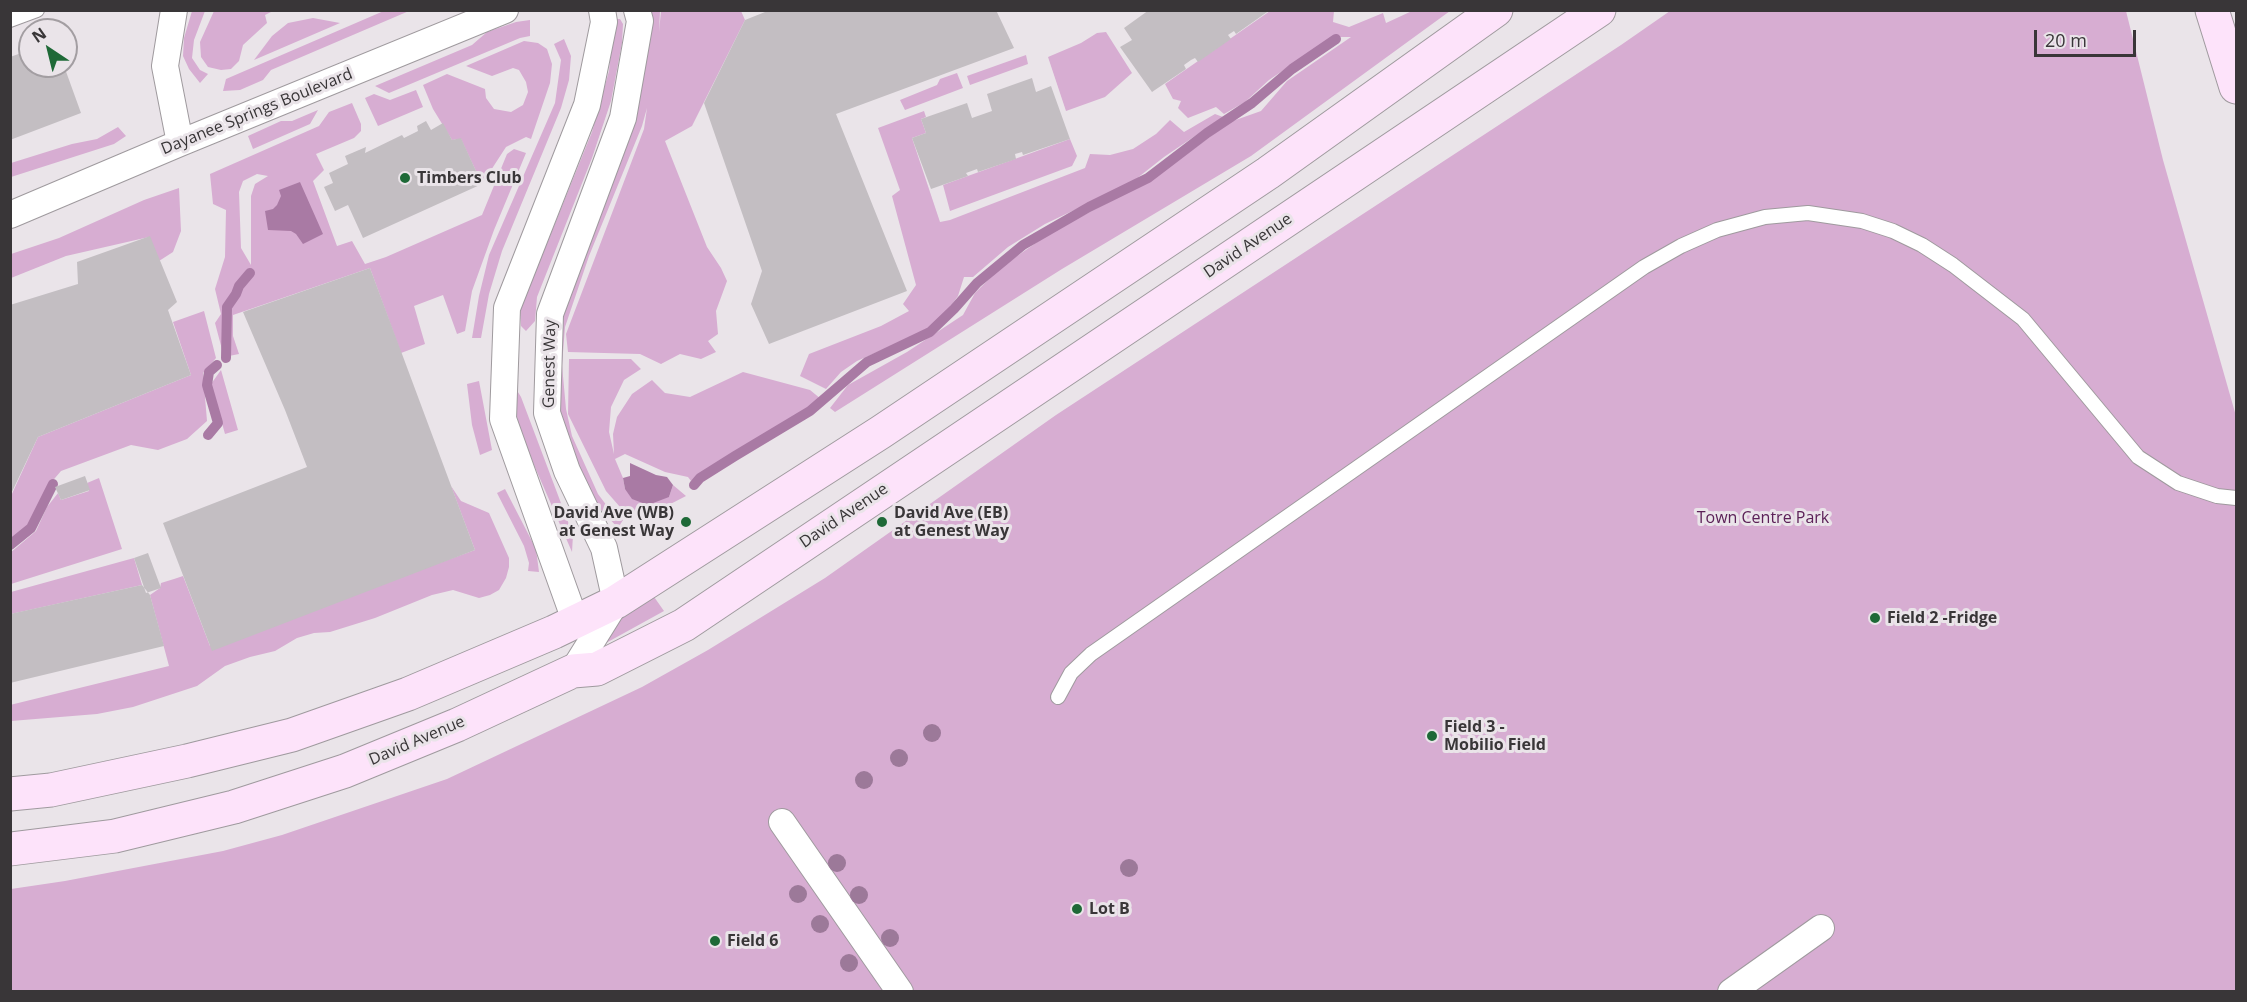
<!DOCTYPE html>
<style>
body{margin:0}
#map{position:relative;width:2247px;height:1002px;overflow:hidden;background:#eae4e9;font-family:"Open Sans",sans-serif}
canvas{display:block}
.frame{position:absolute;inset:0;border:12px solid #393638;pointer-events:none}
.north{position:absolute;left:18px;top:18px;width:60px;height:60px;box-sizing:border-box;background:#eae4e9;border:2px solid #a39ea2;border-radius:50%;rotate:325deg;font-size:16px;font-weight:700;line-height:24px;text-align:center;color:#393638}
.north::after{content:'';display:block;margin:auto;width:21px;height:27px;background:#1e6937;clip-path:polygon(50% 0,100% 100%,50% 72%,0 100%)}
.scale{position:absolute;left:2034px;top:30px;width:102px;height:27px;box-sizing:border-box;border:3px solid #393638;border-top:0;padding-left:8px;font-size:18px;line-height:21px;white-space:nowrap;color:#393638;-webkit-text-stroke:4px #eae4e9;paint-order:stroke}
</style>
<div id="map">
<canvas width="2247" height="1002"></canvas>
<div class="frame"></div>
<div class="north">N</div>
<div class="scale">20 m</div>
</div>
<script>
const c = document.querySelector('canvas').getContext('2d');
c.lineJoin = 'round';
function paint(path, color) { c.fillStyle = color; c.fill(path, 'evenodd'); }
const toPath = rows => new Path2D(rows.map(r => 'M' + r).join(''));
function stroke(path, color, width, dash) { c.strokeStyle = color; c.lineWidth = width; c.lineCap = dash ? 'butt' : 'round'; c.setLineDash(dash || []); c.stroke(path); }
function write(font, color, halo, rows, align = 'center') {
  c.font = font + ' "Open Sans",sans-serif'; c.lineWidth = 6; c.setLineDash([]); c.textBaseline = 'middle'; c.strokeStyle = halo; c.fillStyle = color; for (const [text, x, y, turn = 0] of rows) {
    c.save(); c.translate(x, y); c.rotate((+turn || 0) * Math.PI / 180); c.textAlign = isNaN(turn) ? turn : align; if (halo) c.strokeText(text, 0, 0); c.fillText(text, 0, 0); c.restore();
  }
}
paint(toPath([
 [386,10,409,11,271,70,263,80,240,90,223,91,226,79],
 [192,11,205,11,194,40,192,58,200,70,208,74,200,83,189,69,183,56,184,38],
 [214,11,273,11,265,15,267,23,243,45,239,61,231,69,221,70,208,67,201,57,200,42],
 [649,11,660,11,659,32,661,11,741,11,745,20,692,126,665,141,707,247,721,268,727,281,716,311,718,334,708,341,716,352,701,359,680,354,661,364,640,354,568,352,566,334,644,129,647,108,642,126,589,256,565,327,562,365,566,409,572,436,598,494,610,510,623,520,618,528,593,501,558,419,556,321],
 [1270,11,1334,11,1333,22,1349,27,1383,13,1386,23,1412,11,1450,11,1251,156,1062,269,835,412,830,408,848,385,907,352,963,315,975,293,1000,268,1053,231,1150,181,1230,122,1261,111,1287,81,1351,37,1335,37,1310,52,1269,80,1245,102,1224,114,1216,107,1188,118,1178,108,1181,101,1173,99,1165,84],
 [1670,11,2126,11,2163,160,2236,416,2236,991,11,992,11,889,65,881,223,851,282,835,447,779,642,687,708,650,825,578,1056,415,1621,45],
 [313,18,340,23,254,60,272,36,288,23],
 [614,19,620,19,623,24,622,43,611,101,592,158,537,297,535,321,526,331,521,326,520,310,592,132,609,71],
 [530,20,530,36,520,38,389,93,375,86,472,45,487,32,516,22],
 [1106,32,1132,73,1105,97,1066,111,1048,57,1081,43,1097,33],
 [564,39,571,56,569,80,561,108,502,251,489,294,481,338,472,338,479,296,489,255,555,103,561,60,554,44],
 [524,41,538,43,547,49,552,64,550,83,531,139,526,137,506,147,482,184,461,139,452,140,433,109,423,85,447,74,485,89,486,98,494,109,511,112,523,105,528,92,526,82,519,70,513,68,492,76,466,66],
 [1026,55,1028,64,970,85,967,76],
 [957,73,963,88,905,110,900,100,937,85,940,79],
 [416,90,423,107,378,126,365,98,374,94,390,100],
 [352,103,361,124,361,131,354,138,316,154,324,170,313,181,337,246,352,241,365,264,386,257,482,215,507,154,514,149,526,153,494,230,472,291,465,331,457,334,443,295,414,306,425,344,401,353,370,268,233,315,233,336,239,354,224,357,215,323,221,314,215,289,225,257,226,210,213,204,210,174,319,126,329,112],
 [257,174,268,176,255,184,251,196,251,265,241,248,239,192,243,181],
 [318,110,310,124,253,149,248,136,281,121,292,121],
 [924,111,926,117,921,119,926,133,912,138,940,222,950,220,1085,168,1090,154,1110,155,1133,149,1156,134,1170,120,1184,132,1215,114,1223,117,1164,157,1131,183,1045,224,1008,247,973,277,964,277,958,296,942,318,921,333,857,361,841,372,826,389,800,376,809,354,881,326,909,311,903,304,916,285,892,196,900,190,878,128],
 [118,127,126,136,114,144,11,177,11,163,72,144,97,139],
 [1070,139,1077,156,1072,166,950,211,943,185],
 [179,188,181,231,173,252,159,261,149,237,66,256,11,278,11,254,59,238,144,200],
 [204,311,216,358,203,373,207,421,187,439,158,450,131,445,61,471,49,485,28,527,11,542,11,496,38,437,191,375,173,322],
 [569,359,631,359,641,369,624,380,611,407,609,432,614,454,613,434,617,417,632,394,652,380,665,393,690,397,743,372,810,390,821,399,691,481,688,477,665,472,625,454,615,459,623,478,625,489,669,497,673,485,686,496,649,515,620,507,606,491,568,414],
 [221,370,238,430,225,434,211,384],
 [510,379,521,397,573,535,572,552,520,433],
 [479,381,492,450,480,455,472,425,467,384],
 [99,478,122,549,11,584,10,553,36,531,47,507,58,493,61,500,89,491,87,483],
 [451,486,461,501,489,513,509,558,509,567,506,578,499,590,490,595,479,598,453,590,432,595,375,618,330,632,314,633,297,638,275,651,250,657,225,666,197,686,133,707,97,714,11,721,10,705,169,666,150,595,160,588,161,583,174,579,183,576,210,646,475,550],
 [505,489,536,549,539,572,528,571,529,563,524,546,497,493],
 [134,558,142,585,11,614,11,592],
 [652,594,664,611,606,643,620,613]
]), '#d7add2');
paint(toPath([
 [300,182,323,234,303,244,296,234,291,231,268,230,265,211,273,209,277,205,281,196,279,190],
 [630,463,656,475,667,477,673,485,669,497,648,505,632,499,625,489,623,478,630,476]
]), '#a97aa4');
stroke(toPath([
 [226,358,227,307,236,294,239,286,250,273],
 [208,435,218,423,207,385,209,372,217,365],
 [694,485,700,478,735,456,810,411,867,362,930,332,954,309,977,283,1023,245,1089,207,1148,178,1207,133,1252,103,1292,69,1336,39],
 [10,545,31,528,53,484]
]), '#a97aa4', 10);
paint(toPath([
 [770,10,996,10,1014,48,836,114,907,291,769,344,751,304,762,271,704,103,745,20],
 [1149,10,1177,12,1270,10,1236,34,1234,31,1228,35,1231,39,1198,62,1195,58,1191,60,1184,65,1186,69,1152,92,1120,47,1132,40,1124,28],
 [30,50,30,66,64,66,81,113,10,140,10,57],
 [1032,78,1036,92,1051,86,1070,139,1023,155,1022,152,1015,154,1016,159,978,172,977,169,966,173,968,176,931,189,912,138,926,133,921,119,967,103,972,118,992,111,987,94],
 [426,121,431,130,443,123,452,140,461,138,482,184,363,238,348,205,335,211,324,187,333,183,329,173,348,164,345,156,366,147,365,153,402,135,404,138,418,131,417,126],
 [150,236,177,302,168,310,191,375,38,437,10,496,10,305,78,284,77,262],
 [370,268,475,550,212,651,163,523,307,467,285,410,243,312],
 [85,476,90,490,61,500,55,487],
 [148,553,161,588,146,593,134,558],
 [142,585,150,595,164,646,10,683,10,614]
]), '#c3bec2');
const lane = toPath([
 [10,20,37,10],
 [1058,697,1071,673,1091,654,1644,267,1681,246,1717,230,1765,217,1808,213,1862,221,1893,231,1922,245,1953,265,2023,319,2138,457,2178,483,2217,496,2236,498]
]);
const street = toPath([
 [174,10,165,66,180,143],
 [10,215,180,143,505,10],
 [576,623,503,419,507,308,587,105,604,22,602,10],
 [573,671,616,602,604,548,567,471,547,413,550,314,623,118,640,21,637,10],
 [782,822,900,992],
 [1731,992,1821,928]
]);
const secondary = toPath([
 [2212,10,2236,87],
 [10,794,51,790,187,761,292,735,408,694,554,632,616,602,881,432,1268,173,1496,10],
 [10,849,115,836,234,807,345,771,457,725,573,671,597,669,684,625,1599,10]
]);
stroke(lane, '#9f9a9e', 16);
stroke(street, '#9f9a9e', 28);
stroke(secondary, '#9f9a9e', 35);
stroke(lane, '#fff', 14);
stroke(street, '#fff', 26);
stroke(secondary, '#fde3fa', 33);
c.fillStyle = '#9c7999';
for (const [x, y] of [
 [932,733],
 [899,758],
 [864,780],
 [837,863],
 [1129,868],
 [798,894],
 [859,895],
 [820,924],
 [890,938],
 [849,963]
]) { c.beginPath(); c.arc(x, y, 9, 0, 2 * Math.PI); c.fill(); }
for (const [x, y, r, color] of [
 [405,178,6,"#1e6937"],
 [686,522,6,"#1e6937"],
 [882,522,6,"#1e6937"],
 [1875,618,6,"#1e6937"],
 [1432,736,6,"#1e6937"],
 [1077,909,6,"#1e6937"],
 [715,941,6,"#1e6937"]
]) { const dot = new Path2D(); dot.arc(x, y, r, 0, 2 * Math.PI); c.fillStyle = color; c.fill(dot); stroke(dot, '#eae4e9', 2); }
write('16px', '#393638', '#eae4e9', [
 ["Dayanee Springs Boulevard",257,112,-22],
 ["David Avenue",1248,246,-34],
 ["Genest Way",550,364,-89],
 ["David Avenue",844,516,-34],
 ["David Avenue",417,741,-23]
]);
write('bold 16px', '#393638', '#eae4e9', [
 ["Timbers Club",417,178],
 ["David Ave (WB)",674,513,"right"],
 ["at Genest Way",674,531,"right"],
 ["David Ave (EB)",894,513],
 ["at Genest Way",894,531],
 ["Field 2 -Fridge",1887,618],
 ["Field 3 -",1444,727],
 ["Mobilio Field",1444,745],
 ["Lot B",1089,909],
 ["Field 6",727,941]
], 'left');
write('16px', '#5c2158', '#eae4e9', [
 ["Town Centre Park",1763,518]
]);
</script>
